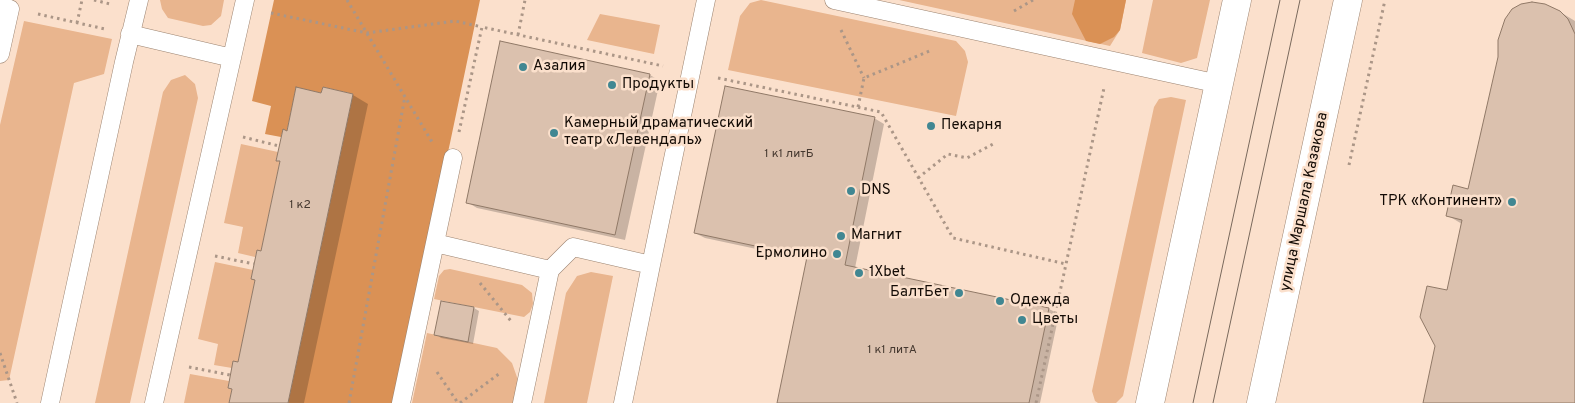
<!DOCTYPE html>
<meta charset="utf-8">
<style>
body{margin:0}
canvas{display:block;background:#fbe0cc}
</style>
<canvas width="1575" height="403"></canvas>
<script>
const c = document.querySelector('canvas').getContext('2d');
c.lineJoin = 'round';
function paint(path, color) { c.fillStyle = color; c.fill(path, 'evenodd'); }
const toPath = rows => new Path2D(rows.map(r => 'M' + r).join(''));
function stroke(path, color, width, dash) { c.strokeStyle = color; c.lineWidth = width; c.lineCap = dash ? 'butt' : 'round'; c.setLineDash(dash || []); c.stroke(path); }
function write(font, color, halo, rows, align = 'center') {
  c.font = font + ' Overpass,sans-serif'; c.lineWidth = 5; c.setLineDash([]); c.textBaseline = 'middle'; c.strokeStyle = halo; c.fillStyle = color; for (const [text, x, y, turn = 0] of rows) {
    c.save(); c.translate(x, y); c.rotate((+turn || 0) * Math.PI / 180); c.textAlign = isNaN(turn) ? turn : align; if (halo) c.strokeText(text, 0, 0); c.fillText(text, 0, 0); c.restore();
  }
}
paint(toPath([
 [160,0,224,0,221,16,211,25,203,26,168,18,162,9],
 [761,0,956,41,965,51,968,62,956,116,728,70,740,16,750,3],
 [899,0,1126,0,1120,30,1110,46],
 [1153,0,1210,0,1197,58,1181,63,1142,53],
 [600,14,660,25,654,54,587,40],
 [24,21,112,39,104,74,74,83,9,380,0,381,0,125],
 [185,75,195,84,198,98,130,403,95,403,163,92,171,80],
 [1171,97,1186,100,1123,396,1116,403,1098,403,1095,401,1092,391,1154,107,1159,99],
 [241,144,278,152,276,160,280,161,261,251,257,250,255,257,238,253,243,227,224,223],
 [215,262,253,270,251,279,255,280,238,362,233,361,232,368,214,365,218,344,198,339],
 [450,269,522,285,532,293,533,304,530,312,524,317,434,299,439,276,444,270],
 [591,272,613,276,587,403,544,403,566,293,577,276],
 [427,333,497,348,512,363,518,380,514,403,412,403],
 [190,374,229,381,228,388,232,389,229,403,184,403]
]), '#e9b58e');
paint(toPath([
 [274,0,480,0,450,143,392,403,288,403,353,94,323,87,321,93,296,88,287,131,283,130,281,137,265,134,271,106,252,101],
 [1075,0,1126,0,1120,30,1114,37,1100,44,1086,41,1072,14]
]), '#da9155');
paint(toPath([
 [1552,7,1575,21,1575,403,1424,403,1462,224,1447,215,1469,190],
 [650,75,660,81,625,240,477,208,467,202],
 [322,95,353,95,368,104,304,403,230,403,233,390,229,387,238,363,256,281,252,279,262,253,281,162,277,160,288,132],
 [874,118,884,124,855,268,1049,309,1059,314,1040,403,778,403,808,260,705,238,695,233],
 [442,302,474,308,479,311,473,344,441,338,436,334]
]), '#0003');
const building = toPath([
 [1532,2,1545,4,1560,11,1568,19,1575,34,1575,403,1423,403,1435,346,1420,317,1427,286,1447,290,1462,220,1446,216,1453,185,1468,189,1498,57,1498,40,1505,19,1512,9,1521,4,1532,2],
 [500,41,650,74,615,235,466,203,500,41],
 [725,86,875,117,845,265,1049,308,1029,403,777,403,807,257,694,233,725,86],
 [296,87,321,93,323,87,353,94,288,403,229,403,232,389,228,388,233,361,238,362,255,280,251,279,257,250,261,251,280,161,276,161,283,129,287,131,296,87],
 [441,301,474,307,468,342,434,335,441,301]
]);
paint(building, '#dbc1ae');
stroke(building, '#907967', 1);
const lane = toPath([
 [834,0,1219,84],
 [0,6,10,9,0,54],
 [130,34,232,58],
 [435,243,550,270],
 [50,403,124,62,139,0],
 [154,403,245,0],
 [401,403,453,158],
 [522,403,550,270,573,247,651,265,706,0],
 [623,403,651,265]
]);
const secondary = toPath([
 [1150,403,1237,0],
 [1261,403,1348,0]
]);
stroke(lane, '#9c8471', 19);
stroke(secondary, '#9c8471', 29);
stroke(toPath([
 [94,0,110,4],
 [347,0,432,142],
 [1014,11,1033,0],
 [271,13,367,33,455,21,482,27],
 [38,14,105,29],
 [77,23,82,0],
 [841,30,864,78],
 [518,35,525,0],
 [718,78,881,112,953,238,1066,264],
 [858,107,864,78,932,50],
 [459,132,482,27,663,66],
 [243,137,279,146],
 [1349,165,1385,0],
 [918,178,948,154,967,158,995,143],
 [215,256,254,264],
 [480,283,511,321],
 [0,353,17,403],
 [189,367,230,375],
 [437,372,458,403],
 [349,403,405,96],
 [460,403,500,373],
 [1036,403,1104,88,1106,87]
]), '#ab9687', 3, [2.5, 4]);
stroke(lane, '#fff', 18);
stroke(secondary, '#fff', 28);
stroke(toPath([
 [1193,403,1280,0],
 [1213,403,1300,0]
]), '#79695c', 1);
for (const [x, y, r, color] of [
 [523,67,5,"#418792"],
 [612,85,5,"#418792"],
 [931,126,5,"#418792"],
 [554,133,5,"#418792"],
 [851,191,5,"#418792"],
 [1512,202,5,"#418792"],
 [841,236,5,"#418792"],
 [837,254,5,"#418792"],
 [859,273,5,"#418792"],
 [959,293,5,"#418792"],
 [1000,301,5,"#418792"],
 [1022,320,5,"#418792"]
]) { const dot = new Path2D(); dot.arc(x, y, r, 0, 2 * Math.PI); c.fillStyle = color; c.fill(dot); stroke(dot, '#fbe0cc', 2); }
write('12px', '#45382f', null, [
 ["1 к1 литБ",789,155],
 ["1 к2",300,206],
 ["1 к1 литА",892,351]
]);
write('15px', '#130b05', '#fbe0cc', [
 ["Азалия",533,67],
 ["Продукты",622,85],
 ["Камерный драматический",564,124],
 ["театр «Левендаль»",564,141],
 ["Пекарня",941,126],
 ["DNS",861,191],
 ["ТРК «Континент»",1502,202,"right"],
 ["Магнит",851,236],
 ["Ермолино",827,254,"right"],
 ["1Хbet",869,273],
 ["БалтБет",949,293,"right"],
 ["Одежда",1010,301],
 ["Цветы",1032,320]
], 'left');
write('15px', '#130b05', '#fbe0cc', [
 ["улица Маршала Казакова",1305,202,-78]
]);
</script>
